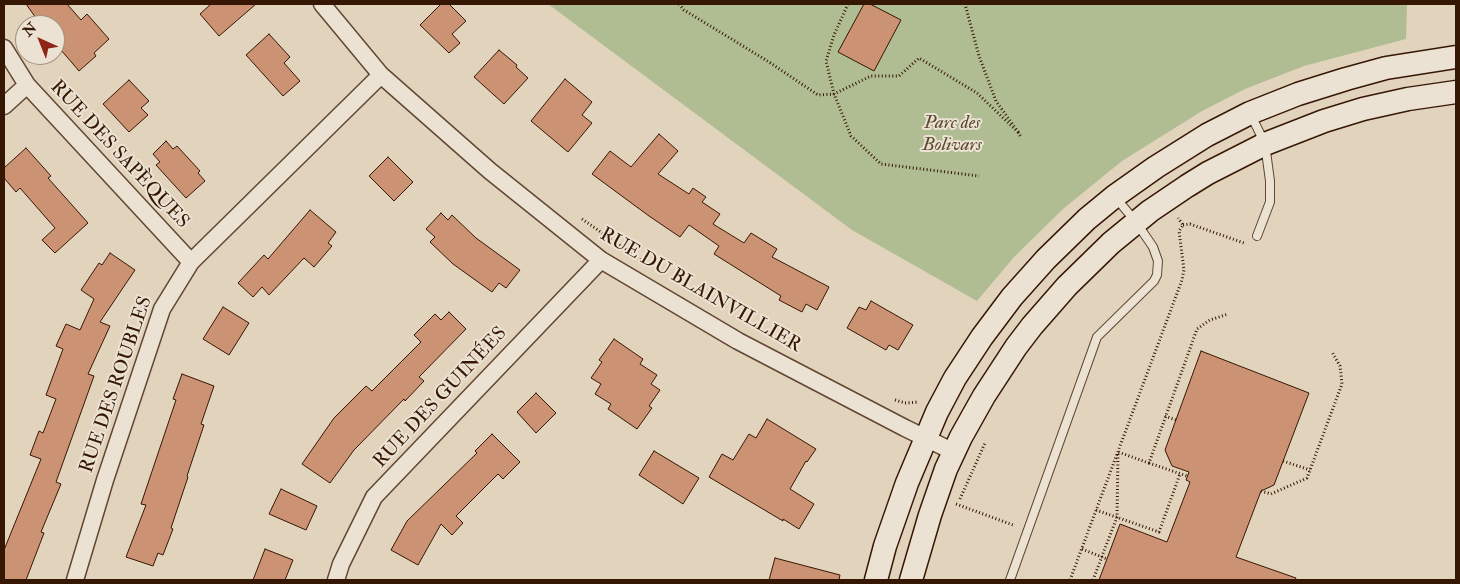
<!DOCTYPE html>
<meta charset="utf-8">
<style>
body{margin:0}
#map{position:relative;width:1460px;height:584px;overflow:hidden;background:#e2d3bc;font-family:"IM FELL Double Pica",serif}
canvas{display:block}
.frame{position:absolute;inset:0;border:5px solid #361704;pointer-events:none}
.north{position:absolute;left:15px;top:15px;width:50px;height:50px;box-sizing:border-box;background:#ece2d3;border:1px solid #a39180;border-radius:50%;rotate:316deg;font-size:14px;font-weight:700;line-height:20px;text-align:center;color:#361704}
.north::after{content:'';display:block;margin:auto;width:18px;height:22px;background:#8f2418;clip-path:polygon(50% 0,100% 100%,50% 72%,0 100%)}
</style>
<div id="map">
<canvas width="1460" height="584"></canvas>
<div class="frame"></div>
<div class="north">N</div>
</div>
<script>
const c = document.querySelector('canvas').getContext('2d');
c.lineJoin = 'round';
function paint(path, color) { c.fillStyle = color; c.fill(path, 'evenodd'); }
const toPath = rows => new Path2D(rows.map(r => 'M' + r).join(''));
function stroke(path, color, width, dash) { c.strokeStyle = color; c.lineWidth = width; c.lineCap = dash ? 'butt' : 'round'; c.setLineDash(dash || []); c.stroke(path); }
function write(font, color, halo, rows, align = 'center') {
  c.font = font + ' "IM FELL Double Pica",serif'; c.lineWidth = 4; c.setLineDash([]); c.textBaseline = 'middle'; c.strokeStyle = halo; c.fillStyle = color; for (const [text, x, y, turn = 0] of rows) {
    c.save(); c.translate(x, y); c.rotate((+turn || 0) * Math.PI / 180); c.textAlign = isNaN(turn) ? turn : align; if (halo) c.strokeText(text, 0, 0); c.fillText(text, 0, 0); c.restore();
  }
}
paint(toPath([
 [548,4,1407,4,1406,39,1304,66,1245,89,1202,111,1122,161,1063,209,1014,257,977,301,852,230]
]), '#b0bd93');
const building = toPath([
 [26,4,67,4,81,20,87,14,109,39,94,53,96,56,79,71,55,43,55,25,41,25,26,4],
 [211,4,256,4,219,36,200,14,211,4],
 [441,4,449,4,466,21,452,34,460,43,449,53,420,25,441,4],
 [864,4,870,4,901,20,874,71,838,52,864,4],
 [269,34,290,57,284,63,300,81,283,96,246,55,269,34],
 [499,50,517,65,516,67,528,78,504,104,474,77,499,50],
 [565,79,592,102,582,115,592,123,568,152,531,121,565,79],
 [129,80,149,101,141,108,148,115,129,132,103,104,129,80],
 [659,134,678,151,658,174,689,194,693,188,706,197,702,202,720,214,713,224,744,243,751,233,777,249,772,257,829,287,817,310,806,304,802,312,779,300,781,296,714,254,719,246,689,225,680,237,649,216,592,174,610,151,631,167,659,134],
 [166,141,173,149,177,146,200,171,198,173,205,181,186,198,156,165,160,162,153,154,166,141],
 [26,148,51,176,48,178,88,223,55,253,42,240,55,228,20,188,16,192,4,178,4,168,26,148],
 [388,157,413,182,394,201,369,176,388,157],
 [310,210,336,232,328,243,332,246,314,267,304,258,269,295,262,287,253,297,238,283,264,255,268,259,310,210],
 [441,213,448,220,452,215,476,238,520,270,506,288,499,283,492,292,453,264,430,242,435,237,426,229,441,213],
 [110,253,135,270,100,322,110,326,88,374,94,376,56,482,61,484,41,532,44,533,26,580,4,580,4,550,41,459,30,455,39,431,43,433,56,399,46,395,63,349,56,346,66,324,80,330,94,299,81,290,99,263,102,265,110,253],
 [871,301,913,325,898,350,889,345,886,350,847,328,859,307,866,310,871,301],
 [223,307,249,323,229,355,203,339,223,307],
 [449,312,466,329,419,377,424,381,405,401,404,399,354,450,330,483,302,464,334,418,366,386,372,391,421,342,414,335,435,314,441,320,449,312],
 [614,339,643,359,640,364,657,375,651,384,660,390,649,406,652,408,637,429,608,409,611,404,595,394,601,384,591,378,602,362,599,360,614,339],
 [1201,351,1309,393,1274,485,1261,491,1236,557,1296,578,1295,580,1099,580,1120,524,1167,542,1190,482,1186,480,1189,472,1172,466,1165,450,1201,351],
 [182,374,214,386,201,424,204,425,187,476,188,477,171,528,173,529,163,555,158,553,153,566,126,557,146,505,141,504,176,400,173,399,182,374],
 [536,393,556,413,536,433,517,412,536,393],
 [767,419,816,449,807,462,806,461,790,489,814,504,799,529,783,519,783,521,709,477,722,454,733,460,749,434,756,438,767,419],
 [492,434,520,462,503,479,498,474,456,516,463,523,452,535,441,524,418,565,391,550,407,521,477,453,475,451,492,434],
 [654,451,699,478,683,504,639,475,654,451],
 [281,489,317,506,306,530,269,514,281,489],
 [265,549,293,560,285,580,253,580,265,549],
 [775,558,840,575,839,580,769,580,775,558]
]);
paint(building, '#cb9274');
stroke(building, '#361704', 1);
const lane = toPath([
 [1251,115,1265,144,1270,181,1270,202,1257,236],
 [1010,580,1097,337,1154,281,1157,275,1158,261,1153,247,1136,222,1116,198]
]);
const street = toPath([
 [322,4,381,75,490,171,601,260,738,341,905,428,954,452],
 [4,48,27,85,191,262],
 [4,106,27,85],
 [75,580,105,480,162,309,191,262,381,75],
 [336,580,341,564,374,497,601,260]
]);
const secondary = toPath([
 [876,580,885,546,907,483,937,412,955,378,982,337,1012,297,1046,259,1087,219,1115,196,1156,167,1207,135,1250,113,1298,94,1346,79,1386,68,1456,57],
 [911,580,930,515,946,469,961,437,984,396,1016,347,1032,326,1067,286,1111,243,1150,211,1187,186,1208,173,1265,144,1324,121,1363,109,1408,99,1456,92]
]);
stroke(lane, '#614632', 10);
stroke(street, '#614632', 19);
stroke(secondary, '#361704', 25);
stroke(toPath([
 [679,4,684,10,769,62,818,95,834,94,871,76,899,76,919,58,977,93,1018,132,996,101,979,56,965,4],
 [848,4,834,35,826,61,834,94,851,136,881,164,979,176],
 [1018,132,1021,137],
 [582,219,642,261],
 [1183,225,1190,224,1244,243],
 [895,400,905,403,918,402],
 [1165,416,1176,420],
 [1283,461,1310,470],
 [1149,463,1187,476],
 [1261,491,1271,494,1307,478,1342,384,1340,366,1332,352],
 [960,499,985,443],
 [956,504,1013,525],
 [1096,510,1159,532,1180,474],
 [1082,549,1107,559],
 [1070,580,1182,280,1184,270,1179,231,1183,225,1178,218],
 [1093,580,1117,517,1118,452,1149,463,1197,329,1210,320,1228,314]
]), '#361704', 3, [1, 2.5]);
stroke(lane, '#ece2d3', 8);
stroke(street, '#ece2d3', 16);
stroke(secondary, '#ece2d3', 22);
write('italic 19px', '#5b492f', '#ece2d3', [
 ["Parc des",952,124],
 ["Bolivars",952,146]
]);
write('19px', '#361704', '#ece2d3', [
 ["RUE DES SAPÈQUES",119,155,47],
 ["RUE DU BLAINVILLIER",700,291,30],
 ["RUE DES ROUBLES",117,385,-71],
 ["RUE DES GUINÉES",441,398,-47]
]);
</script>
